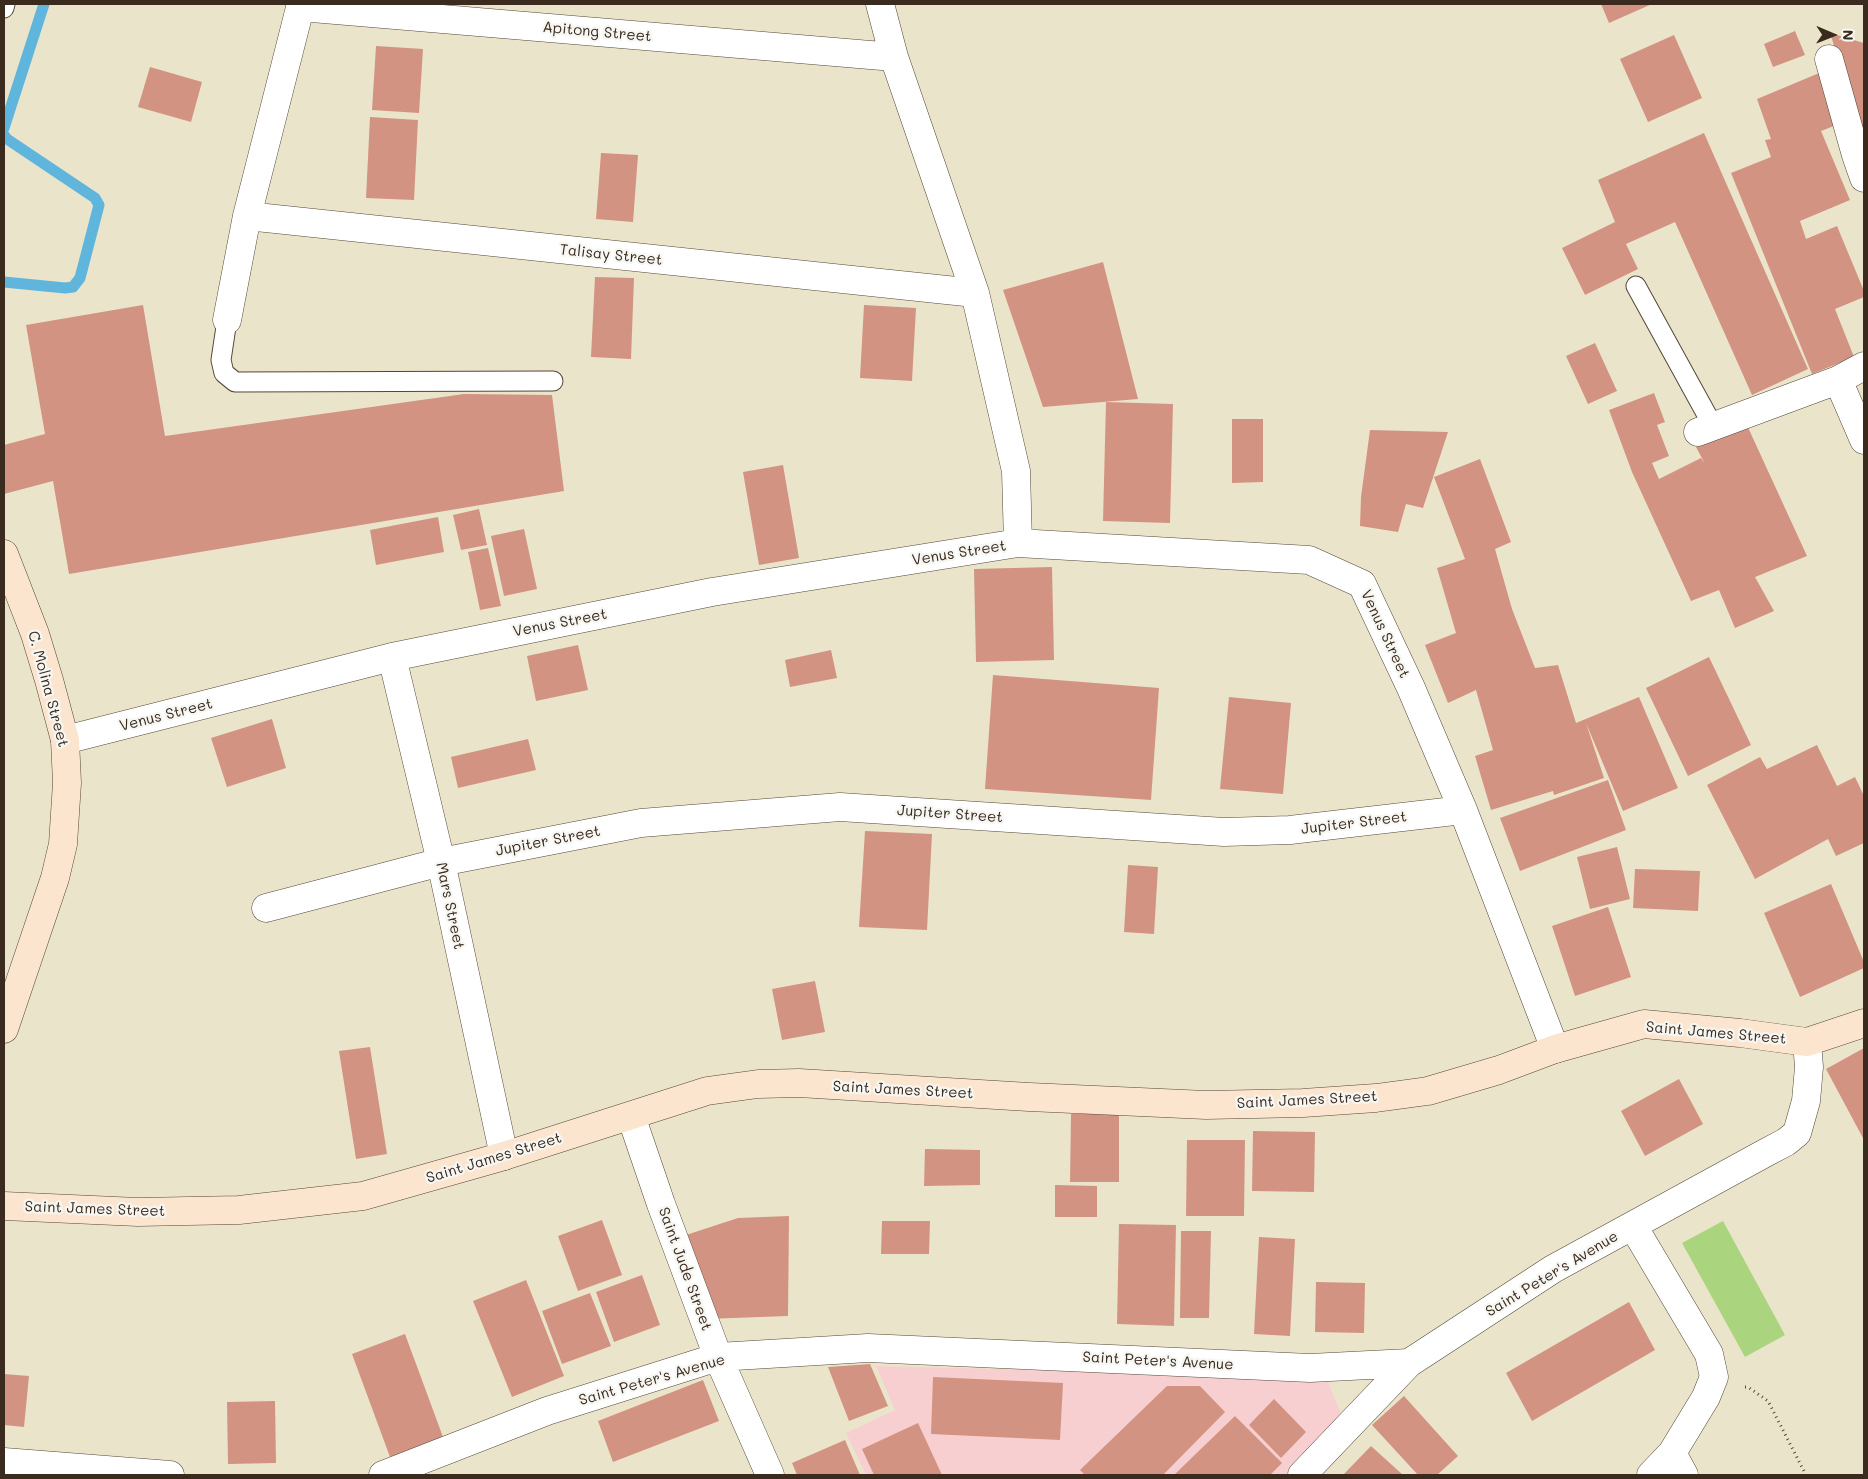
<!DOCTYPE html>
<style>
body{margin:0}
#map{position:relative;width:1868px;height:1479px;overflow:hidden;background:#eae5ca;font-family:Mali,sans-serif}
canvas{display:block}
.frame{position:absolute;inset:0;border:5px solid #3b2a1e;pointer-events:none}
.north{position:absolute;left:1808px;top:10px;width:50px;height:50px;-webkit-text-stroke:4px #f6f6f2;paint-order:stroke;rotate:91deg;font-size:14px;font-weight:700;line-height:20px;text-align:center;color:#3b2a1e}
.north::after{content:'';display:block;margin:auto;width:18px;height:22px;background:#3b2a1e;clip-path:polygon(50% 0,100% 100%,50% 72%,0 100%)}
</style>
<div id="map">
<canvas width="1868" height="1479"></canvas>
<div class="frame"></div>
<div class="north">N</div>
</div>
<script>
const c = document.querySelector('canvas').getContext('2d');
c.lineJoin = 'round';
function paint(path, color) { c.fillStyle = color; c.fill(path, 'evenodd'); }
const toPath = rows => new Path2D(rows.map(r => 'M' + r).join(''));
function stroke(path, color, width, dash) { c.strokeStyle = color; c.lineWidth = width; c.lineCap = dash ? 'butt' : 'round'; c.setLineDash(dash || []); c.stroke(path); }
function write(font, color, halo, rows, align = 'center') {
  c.font = font + ' Mali,sans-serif'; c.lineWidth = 4.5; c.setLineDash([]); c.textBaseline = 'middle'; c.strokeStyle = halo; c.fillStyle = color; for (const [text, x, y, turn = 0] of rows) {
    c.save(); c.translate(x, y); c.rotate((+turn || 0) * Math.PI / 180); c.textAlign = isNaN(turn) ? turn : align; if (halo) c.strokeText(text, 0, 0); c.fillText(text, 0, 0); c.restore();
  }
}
paint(toPath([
 [876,1366,1326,1377,1344,1421,1287,1475,866,1475,846,1433,895,1410]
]), '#f7cfd0');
paint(toPath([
 [1723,1221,1785,1335,1745,1357,1682,1243]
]), '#abd47f');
stroke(toPath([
 [4,128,44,4],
 [4,135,7,139,95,198,99,205,80,278,73,287,65,288,4,282]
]), '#5fb5dc', 11);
paint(toPath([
 [1601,4,1652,4,1609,23],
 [1795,31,1805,55,1773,67,1764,44],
 [1830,33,1864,43,1864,132,1862,133],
 [1674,35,1702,98,1648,122,1620,59],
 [376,46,423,49,419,113,372,110],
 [150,67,202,82,191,122,138,107],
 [1824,71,1844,122,1821,131,1850,200,1800,221,1806,239,1837,226,1864,291,1864,297,1835,309,1854,357,1812,374,1731,173,1771,157,1765,140,1771,139,1757,99],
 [370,117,418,120,414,200,366,198],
 [1704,133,1808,369,1752,395,1675,222,1626,244,1638,269,1585,295,1562,248,1615,222,1598,180],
 [601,153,638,155,633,222,596,219],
 [1103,262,1138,399,1043,407,1003,290],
 [595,277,634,278,631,359,591,357],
 [143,305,165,436,464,394,552,395,564,491,69,574,53,481,4,494,4,445,45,434,26,325],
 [864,305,916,308,912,381,860,378],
 [1595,343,1617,391,1588,404,1566,356],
 [1654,393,1665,422,1657,425,1669,456,1652,463,1659,479,1701,458,1705,464,1696,447,1746,423,1807,556,1755,577,1774,611,1735,628,1719,590,1691,601,1632,472,1609,410],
 [1106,402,1173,404,1170,523,1103,521],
 [1232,419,1263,419,1263,482,1232,483],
 [1370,430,1448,432,1423,508,1406,504,1398,532,1360,526,1361,497],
 [1480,459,1511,542,1495,549,1512,609,1535,668,1558,665,1576,723,1639,697,1678,788,1623,811,1586,723,1604,778,1554,795,1553,791,1491,810,1475,756,1493,750,1476,690,1448,703,1425,645,1456,633,1437,568,1465,559,1434,477],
 [783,465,799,558,759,565,743,472],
 [479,509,487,545,461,550,453,515],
 [438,517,444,552,376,565,370,530],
 [524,529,537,589,504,596,491,536],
 [488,548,501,606,480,610,468,552],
 [1052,567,1054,660,976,662,974,569],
 [578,645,588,690,536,701,527,656],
 [831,650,837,678,790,687,785,660],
 [1709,657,1751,745,1688,776,1646,688],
 [993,675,1159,688,1151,800,985,789],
 [1229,697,1291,703,1283,794,1220,789],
 [272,719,286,768,227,787,211,738],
 [528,739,536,770,458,788,451,757],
 [1817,745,1837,786,1855,777,1864,796,1864,843,1836,856,1828,839,1755,879,1707,785,1760,757,1767,769],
 [1608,780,1626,830,1520,871,1500,818],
 [865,831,932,834,927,930,859,927],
 [1617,847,1630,899,1590,909,1577,857],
 [1128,865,1158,867,1154,934,1124,932],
 [1635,869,1700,871,1698,911,1633,908],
 [1831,884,1864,962,1864,968,1800,997,1764,913],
 [1608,907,1631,977,1575,996,1552,926],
 [815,981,825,1032,782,1040,772,989],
 [370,1047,387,1154,356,1159,339,1051],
 [1864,1048,1864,1140,1826,1069],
 [1679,1079,1703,1124,1645,1156,1621,1111],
 [1071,1114,1119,1114,1119,1182,1070,1182],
 [1253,1131,1315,1132,1314,1192,1252,1191],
 [1187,1140,1245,1140,1244,1216,1186,1216],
 [925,1149,980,1150,980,1185,924,1186],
 [1055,1185,1097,1186,1097,1217,1055,1217],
 [789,1216,788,1316,706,1319,680,1237,738,1218],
 [602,1220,622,1275,578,1291,558,1236],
 [882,1221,930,1221,929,1254,881,1254],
 [1119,1224,1176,1225,1174,1326,1117,1324],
 [1181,1231,1211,1231,1209,1318,1180,1318],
 [1259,1237,1295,1239,1290,1336,1254,1334],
 [642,1275,660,1325,614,1342,596,1292],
 [526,1280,564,1376,512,1397,473,1301],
 [1316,1282,1365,1283,1364,1333,1315,1332],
 [590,1293,611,1346,562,1364,542,1311],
 [1629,1302,1655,1350,1532,1421,1506,1373],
 [405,1334,443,1437,390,1457,352,1354],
 [870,1364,888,1406,849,1421,828,1367],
 [4,1374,29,1376,24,1427,4,1425],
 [933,1377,1063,1383,1060,1440,931,1434],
 [703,1380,719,1421,613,1462,598,1421],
 [1167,1386,1200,1386,1225,1412,1163,1475,1085,1475,1080,1470],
 [1404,1396,1458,1456,1437,1475,1418,1475,1372,1425],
 [1274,1399,1306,1432,1281,1458,1249,1425],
 [275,1401,276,1463,228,1464,227,1402],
 [1235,1416,1282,1463,1270,1475,1174,1475],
 [918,1423,942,1475,874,1475,862,1449],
 [845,1440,860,1475,797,1475,792,1463],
 [1371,1446,1403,1475,1343,1475]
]), '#d39382');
const lane = toPath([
 [4,8,5,4],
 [1636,286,1713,426],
 [227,320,221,360,224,373,235,382,553,381]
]);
const street = toPath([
 [880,4,894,57,975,293,1016,471,1018,543],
 [300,7,894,57],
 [1829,59,1856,155,1864,178],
 [247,216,975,293],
 [227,320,247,216,301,4],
 [1838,380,1864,440],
 [1698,432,1838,380,1864,366],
 [392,657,441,862,504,1156],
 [65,740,392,657,712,592,1018,543,1309,560,1362,584,1411,688,1463,810,1555,1049],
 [266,908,441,862,641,823,840,807,1224,832,1290,830,1463,810],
 [631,1116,661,1204,718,1357,770,1475],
 [1633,1226,1709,1354,1714,1377,1706,1397,1672,1453,1651,1475],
 [1672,1453,1684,1475],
 [4,1462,170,1475],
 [383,1475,547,1411,718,1357,868,1348,1310,1368,1409,1363,1553,1269,1767,1152,1786,1142,1797,1133,1806,1101,1809,1067,1807,1042],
 [1302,1475,1409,1363]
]);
const secondary = toPath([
 [4,554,35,634,49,680,65,740,67,783,63,844,55,878,4,1029],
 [4,1206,138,1212,239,1210,363,1196,504,1156,707,1091,758,1084,799,1083,1029,1097,1206,1105,1303,1103,1376,1098,1428,1091,1499,1070,1555,1049,1644,1024,1740,1033,1807,1042,1864,1023]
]);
stroke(lane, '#554638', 21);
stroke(street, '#554638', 29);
stroke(secondary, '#554638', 29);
stroke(toPath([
 [1745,1387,1748,1387,1768,1401,1806,1475]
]), '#554638', 3, [1, 4]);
stroke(lane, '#fff', 19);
stroke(street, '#fff', 28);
stroke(secondary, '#fce5cf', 28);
write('15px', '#3b2a1e', '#f6f6f2', [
 ["Apitong Street",597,32,5],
 ["Talisay Street",611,255,6],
 ["Venus Street",959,553,-9],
 ["Venus Street",560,623,-11],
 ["Venus Street",1385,634,65],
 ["C. Molina Street",48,689,75],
 ["Venus Street",166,715,-14],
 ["Jupiter Street",950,814,4],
 ["Jupiter Street",1354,823,-7],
 ["Jupiter Street",548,841,-11],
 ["Mars Street",450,906,78],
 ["Saint James Street",1716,1033,5],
 ["Saint James Street",903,1090,3],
 ["Saint James Street",1307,1100,-3],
 ["Saint James Street",494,1158,-17],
 ["Saint James Street",95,1209,2],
 ["Saint Jude Street",685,1269,70],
 ["Saint Peter's Avenue",1552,1274,-31],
 ["Saint Peter's Avenue",1158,1361,3],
 ["Saint Peter's Avenue",652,1380,-16]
]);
</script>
